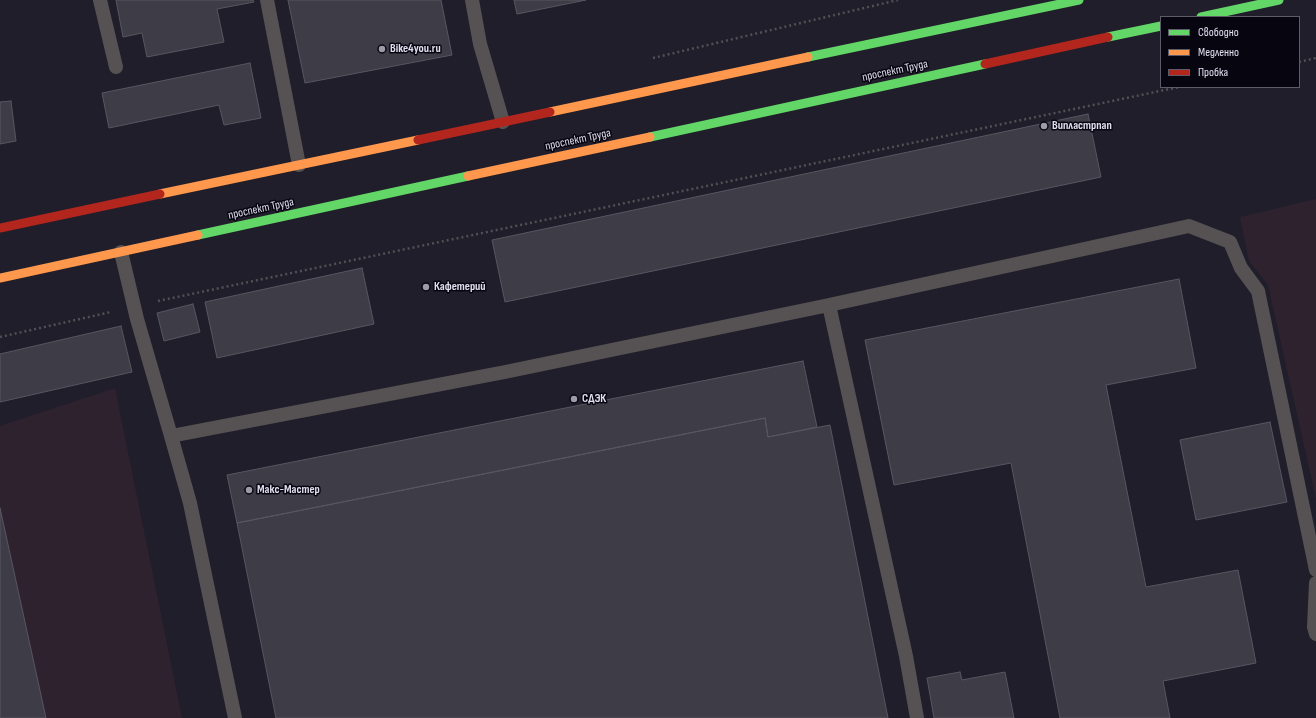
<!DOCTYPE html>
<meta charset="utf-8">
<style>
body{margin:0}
#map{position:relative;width:1316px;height:718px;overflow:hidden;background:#201e2a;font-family:"Sofia Sans Condensed",sans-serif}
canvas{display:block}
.legend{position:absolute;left:1160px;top:16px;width:140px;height:72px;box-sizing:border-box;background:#07050f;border:1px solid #5e5c69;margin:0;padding:5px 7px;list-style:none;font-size:12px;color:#e1deef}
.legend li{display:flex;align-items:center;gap:8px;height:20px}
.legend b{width:20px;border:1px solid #5e5c69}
</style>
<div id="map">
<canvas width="1316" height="718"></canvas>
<ul class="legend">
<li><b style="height:5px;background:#63d668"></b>Свободно</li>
<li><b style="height:5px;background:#ff974d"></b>Медленно</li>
<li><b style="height:5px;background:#b3261e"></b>Пробка</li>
</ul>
</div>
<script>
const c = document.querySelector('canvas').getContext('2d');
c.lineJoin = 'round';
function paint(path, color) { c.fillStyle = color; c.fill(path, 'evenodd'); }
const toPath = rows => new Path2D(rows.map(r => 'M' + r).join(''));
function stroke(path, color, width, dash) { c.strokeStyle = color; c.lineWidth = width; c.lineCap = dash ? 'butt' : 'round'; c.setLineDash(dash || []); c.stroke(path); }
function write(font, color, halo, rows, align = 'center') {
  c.font = font + ' "Sofia Sans Condensed",sans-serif'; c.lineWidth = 3; c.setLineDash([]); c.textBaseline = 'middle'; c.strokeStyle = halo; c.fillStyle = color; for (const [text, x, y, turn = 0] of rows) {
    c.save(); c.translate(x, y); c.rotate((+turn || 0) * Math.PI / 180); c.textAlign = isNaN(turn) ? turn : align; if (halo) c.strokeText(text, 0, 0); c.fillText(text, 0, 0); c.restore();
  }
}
paint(toPath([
 [1316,199,1316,499,1268,285,1249,261,1240,217],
 [115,388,182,718,0,718,0,426]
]), '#2e222e');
const building = toPath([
 [116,0,253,0,254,2,217,9,224,42,147,57,142,33,123,37,116,0],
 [288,0,441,0,452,55,305,83,288,0],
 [514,0,586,0,517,14,514,0],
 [250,63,261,118,224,125,219,105,109,128,102,93,250,63],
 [11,101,16,141,0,144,0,102,11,101],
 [1088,114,1101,177,505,302,492,240,1088,114],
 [362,268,374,324,217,358,205,302,362,268],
 [1179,279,1196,368,1106,385,1146,587,1238,570,1256,663,1163,681,1170,718,1060,718,1011,463,894,485,865,340,1179,279],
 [193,304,200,332,164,341,157,313,193,304],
 [121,326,132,372,0,402,0,354,121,326],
 [803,361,817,427,768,437,765,418,237,523,227,475,803,361],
 [765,418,768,437,830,425,888,718,276,718,237,523,765,418],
 [1270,422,1287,502,1196,520,1180,440,1270,422],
 [0,508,46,718,0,718,0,508],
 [960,672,962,680,1005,672,1014,718,934,718,927,678,960,672]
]);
paint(building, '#3e3c47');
stroke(building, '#585661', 1);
stroke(toPath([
 [653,58,898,0],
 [1299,62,1316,58],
 [158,301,1179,87],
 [0,337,111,312]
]), '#525054', 2.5, [2, 3]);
stroke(toPath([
 [100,0,116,67],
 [267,0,299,165],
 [472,0,480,44,503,122],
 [121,252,137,319,171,436,505,372,829,305,1189,226,1230,242,1241,268,1258,291,1316,570],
 [829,305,906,656,917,718],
 [171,436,190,503,235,718],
 [1316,583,1314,627,1316,634]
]), '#565253', 14);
stroke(toPath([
 [1201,17,1279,0],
 [1108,37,1161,26],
 [808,57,1079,0],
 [650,137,985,64],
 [198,235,468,176]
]), '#63d668', 9);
stroke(toPath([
 [550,112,808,57],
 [468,176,650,137],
 [160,194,418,140],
 [0,278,198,235]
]), '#ff974d', 9);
stroke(toPath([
 [985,64,1108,37],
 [418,140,550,112],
 [0,228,160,194]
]), '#b3261e', 9);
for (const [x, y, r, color] of [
 [382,49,4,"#9d9baa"],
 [1044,126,4,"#9d9baa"],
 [426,287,4,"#9d9baa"],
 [574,399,4,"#9d9baa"],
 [249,490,4,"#9d9baa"]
]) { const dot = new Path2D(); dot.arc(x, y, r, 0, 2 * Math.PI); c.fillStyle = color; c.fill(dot); stroke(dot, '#07050f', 1.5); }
write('bold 12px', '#e1deef', '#07050f', [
 ["Bike4you.ru",390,49],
 ["Випластрпап",1052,126],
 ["Кафетерий",434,287],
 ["СДЭК",582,399],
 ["Макс-Мастер",257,490]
], 'left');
write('12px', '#e1deef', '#07050f', [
 ["проспект Труда",895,71,-12],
 ["проспект Труда",578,140,-12],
 ["проспект Труда",261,209,-12]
]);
</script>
